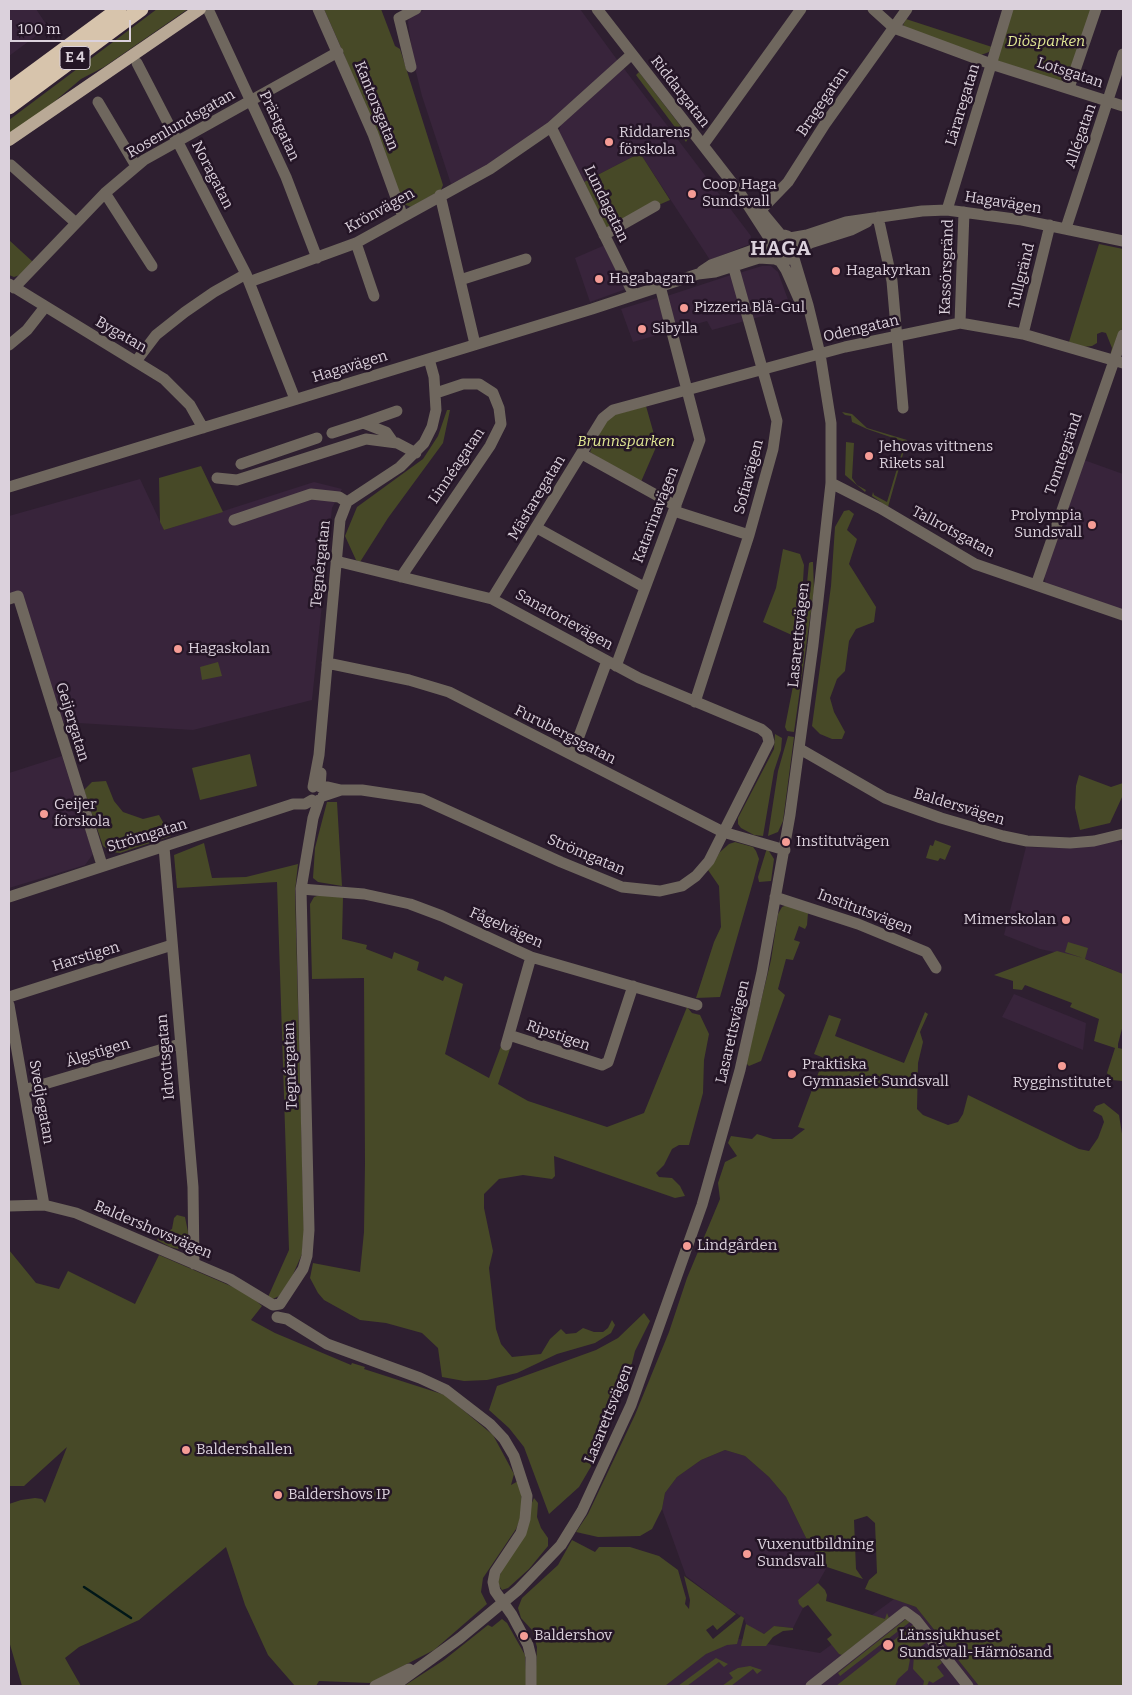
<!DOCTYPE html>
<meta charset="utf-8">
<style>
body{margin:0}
#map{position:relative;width:1132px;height:1695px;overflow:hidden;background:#2e1f30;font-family:Bitter,serif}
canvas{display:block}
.frame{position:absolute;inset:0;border:10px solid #dbd1dc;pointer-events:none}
.scale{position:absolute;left:10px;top:20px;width:121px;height:22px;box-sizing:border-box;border:2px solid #dbd1dc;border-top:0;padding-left:6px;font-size:15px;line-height:18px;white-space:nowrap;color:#dbd1dc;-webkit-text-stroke:4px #241526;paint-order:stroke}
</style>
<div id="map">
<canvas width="1132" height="1695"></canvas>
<div class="frame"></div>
<div class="scale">100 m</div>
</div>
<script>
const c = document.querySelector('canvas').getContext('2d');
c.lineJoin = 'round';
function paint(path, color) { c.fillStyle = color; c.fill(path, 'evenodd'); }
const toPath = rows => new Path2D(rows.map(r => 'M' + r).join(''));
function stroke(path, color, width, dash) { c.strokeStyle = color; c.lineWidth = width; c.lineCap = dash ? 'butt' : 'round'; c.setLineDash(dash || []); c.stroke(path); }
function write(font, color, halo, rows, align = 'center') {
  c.font = font + ' Bitter,serif'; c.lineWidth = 5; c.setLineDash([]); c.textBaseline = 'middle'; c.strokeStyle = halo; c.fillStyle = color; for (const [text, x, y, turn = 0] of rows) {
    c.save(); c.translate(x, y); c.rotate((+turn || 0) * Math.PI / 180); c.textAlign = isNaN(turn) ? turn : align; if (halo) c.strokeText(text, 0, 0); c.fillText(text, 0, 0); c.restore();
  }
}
paint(toPath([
 [9,9,36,9,48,27,9,56],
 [426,9,580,9,618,61,563,113,489,167,451,184,422,96,414,64,408,22,409,17],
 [622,66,751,236,750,244,710,260,640,153,584,182,559,131,561,125],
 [605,245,626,289,590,302,575,258],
 [762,266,771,266,778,272,791,308,752,319,739,273],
 [731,275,745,321,712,330,707,321,675,330,667,296],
 [657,298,668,332,633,342,621,309],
 [1084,460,1123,474,1123,610,1046,584,1044,576],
 [140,479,164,530,314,482,342,489,332,508,312,700,193,730,62,722,20,591,9,595,9,516],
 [62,756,93,854,85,865,9,888,9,773],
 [1120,841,1123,848,1123,974,1086,959,1040,949,1004,935,1026,847,1052,848],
 [1014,994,1086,1023,1083,1050,1002,1017],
 [725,1450,745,1456,769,1477,786,1497,807,1540,827,1567,818,1583,798,1600,803,1608,793,1628,774,1626,764,1634,758,1633,746,1624,744,1618,728,1608,686,1576,662,1509,665,1493,677,1477,701,1460],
 [894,1599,916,1607,979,1686,665,1686,727,1637,820,1653]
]), '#38243b');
paint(toPath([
 [157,9,188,9,104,67,81,79,48,107,9,134,9,120],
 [324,9,381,9,395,46,400,49,443,185,441,190,411,207,401,203,343,52],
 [1012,9,1093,9,1065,84,998,61,997,56],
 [906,19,992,47,989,52,981,55,906,28,903,25],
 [639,72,689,137,686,142,636,75],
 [640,153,670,200,606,228,584,182],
 [9,240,33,262,20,275,14,277,9,275],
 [1099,244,1123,249,1123,325,1114,356,1110,356,1112,348,1106,333,1102,332,1097,334,1097,343,1092,346,1083,347,1069,342],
 [646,406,657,445,640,484,590,452,604,421,609,416],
 [447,410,450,410,443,443,388,518,360,562,356,560,345,536,357,507,423,459,438,436],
 [842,412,852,414,867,428,907,440,888,507,872,496,873,492,874,495,887,502,905,442,867,429,852,422,851,416,845,415],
 [846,442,854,443,852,478,857,485,866,490,865,492,845,475],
 [201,466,223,512,164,530,160,522,159,478],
 [849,510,854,514,847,530,857,539,849,564,876,607,874,622,856,629,849,641,845,671,837,679,830,698,834,712,845,732,842,739,832,739,820,734,812,726,831,586,835,527,844,511],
 [783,549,800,554,804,565,802,597,794,636,763,622,776,588],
 [811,562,813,562,814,590,794,732,787,731,785,727,801,645,809,563],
 [218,662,222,676,202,680,200,667],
 [775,734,782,738,781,750,774,771,763,836,754,835,741,828,738,824,738,818,774,749],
 [788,736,794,737,783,821,778,832,768,836,778,771],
 [250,754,257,786,200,800,192,768],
 [1079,775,1111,787,1123,783,1123,795,1110,823,1080,830,1075,808,1076,786],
 [106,781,114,801,123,812,143,819,159,815,171,836,120,853,112,852,103,846,84,790,92,782],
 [327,802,337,802,342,886,318,882,313,878,315,848],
 [935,840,951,846,945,860,940,858,938,861,926,858,930,845,933,846],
 [735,842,753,847,756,851,759,859,753,882,720,997,696,998,714,942,721,927,719,886,708,870,720,852,729,844],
 [204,843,212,878,246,877,298,864,295,891,304,1231,302,1254,291,1279,279,1296,273,1299,268,1297,289,1250,277,882,177,888,174,855],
 [767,848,774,859,771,881,759,882,758,877],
 [320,895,343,897,342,939,367,945,366,949,392,959,394,952,419,962,417,970,443,981,445,976,463,984,445,1054,489,1078,501,1046,510,1049,498,1084,528,1101,607,1127,644,1113,687,1007,692,1013,700,1015,709,1034,704,1060,703,1093,693,1130,689,1145,679,1145,672,1149,664,1165,656,1173,659,1177,672,1178,680,1186,685,1196,675,1198,554,1156,555,1176,552,1179,523,1175,499,1179,484,1194,484,1208,493,1251,489,1268,496,1329,501,1344,512,1357,541,1354,550,1339,561,1329,566,1334,576,1333,583,1328,594,1332,603,1332,608,1328,612,1320,615,1325,611,1333,595,1343,557,1354,517,1373,487,1380,464,1381,442,1377,438,1348,422,1333,386,1323,360,1320,324,1300,318,1293,310,1278,313,1263,360,1272,364,1232,365,1163,364,978,312,979,310,904,314,897],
 [787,905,808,913,807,925,805,929,799,926,794,940,800,942,793,960,786,959,778,989,785,995,761,1061,749,1066,746,1063,771,960,778,914,782,907],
 [1068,942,1088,948,1085,959,1123,974,1123,1025,1118,1044,1118,1048,1123,1049,1123,1081,1112,1080,1107,1073,1115,1048,1094,1041,1099,1019,1070,1007,1072,1003,1025,985,1022,990,1013,989,1013,981,994,975,1057,951,1083,958,1065,952],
 [925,1012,928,1014,920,1032,923,1042,918,1063,917,1109,923,1115,948,1125,958,1122,963,1114,968,1095,1079,1149,1089,1151,1098,1138,1104,1122,1102,1116,1093,1111,1096,1106,1104,1103,1119,1115,1123,1140,1123,1686,979,1686,916,1607,865,1589,869,1580,877,1573,875,1523,867,1516,854,1520,856,1569,863,1579,827,1567,807,1540,786,1497,769,1477,745,1456,725,1450,701,1460,677,1477,665,1493,662,1509,652,1529,640,1536,598,1537,576,1532,588,1514,635,1415,669,1332,687,1278,720,1199,718,1183,725,1162,737,1156,728,1143,731,1136,752,1139,757,1134,773,1139,792,1139,805,1129,798,1127,824,1058,814,1054,829,1015,841,1019,835,1036,904,1063],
 [177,1215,185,1217,188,1232,187,1241,178,1249,170,1247,157,1240,160,1235,172,1229,174,1218],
 [9,1250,36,1283,59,1289,68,1271,135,1304,159,1255,247,1293,262,1306,251,1320,275,1333,351,1365,352,1363,365,1367,364,1369,445,1395,493,1435,514,1474,511,1485,520,1480,523,1512,516,1529,483,1578,481,1592,487,1604,434,1650,370,1683,319,1681,316,1686,295,1686,268,1655,245,1605,226,1547,139,1620,79,1647,65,1658,81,1686,22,1686,9,1641,9,1504,21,1500,35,1498,42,1499,45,1503,67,1447,24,1486,9,1486],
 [644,1313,650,1321,635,1351,630,1371,593,1463,579,1487,549,1514,524,1447,509,1428,489,1410,497,1386,596,1350,618,1338],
 [534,1498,538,1503,537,1517,541,1528,548,1538,548,1546,529,1569,508,1588,502,1590,498,1584,498,1579],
 [572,1540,595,1552,599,1547,630,1547,659,1556,678,1570,686,1598,685,1604,689,1609,690,1600,684,1576,736,1614,717,1630,713,1625,706,1630,713,1639,741,1616,744,1618,737,1644,727,1645,706,1654,665,1686,535,1686,537,1647,532,1630,521,1618,518,1608,522,1598,558,1565],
 [818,1583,825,1590,827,1595,826,1601,885,1619,887,1613,889,1618,842,1655,839,1654,827,1639,832,1635,808,1605,803,1608,799,1604,798,1600],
 [502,1619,507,1623,525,1655,527,1686,404,1686,444,1660,488,1625,492,1627],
 [906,1619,910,1622,840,1676,838,1673],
 [746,1624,764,1634,774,1626,793,1628,793,1630,783,1631,773,1637,766,1646,741,1646],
 [913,1625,927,1642,911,1654,908,1670,898,1679,895,1686,836,1686],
 [918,1652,926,1660,939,1658,942,1663,937,1667,944,1676,933,1683,929,1681,927,1686,923,1686,924,1681,913,1669,914,1655],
 [716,1658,728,1664,724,1667,719,1662,687,1686,678,1686],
 [750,1666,762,1670,757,1674,753,1669,731,1686,722,1686,733,1678,729,1673,738,1668]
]), '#474927');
stroke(toPath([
 [84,1587,131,1618]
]), '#011718', 2.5);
stroke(toPath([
 [208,9,286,177,317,258],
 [318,9,373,134,403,217],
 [597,9,740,193,771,241],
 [873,9,894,28,991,64,1123,106],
 [137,63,246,274],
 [411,67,399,18,416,9],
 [1069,88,1096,9],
 [98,102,136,166],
 [551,127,634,295],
 [703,145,801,9],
 [11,165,76,223],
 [105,193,152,266],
 [440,195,475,344],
 [757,206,781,235],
 [761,210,788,182,825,124,907,9],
 [947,210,1008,9],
 [878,217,892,281,903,408],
 [1066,228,1123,54],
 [604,235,655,206],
 '769 248a13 13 0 1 1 26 0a13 13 0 1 1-26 0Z',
 [790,238,807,235,846,222,922,211,947,210,1022,220,1123,241],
 [356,243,374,296],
 [794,253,810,243,851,230,867,222],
 [780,261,786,270,802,306],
 [702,271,711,265,770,244],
 [460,280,526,259],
 [249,282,295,399],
 [9,284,164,379,190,405,203,428],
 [14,288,105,193,144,160,338,52],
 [960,323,964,212],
 [1023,334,1050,225],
 [9,345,27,330,45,307],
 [137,360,156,335,185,312,214,292,246,274,249,282,356,243,490,169,551,127,632,54],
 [363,423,397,411],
 [332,433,363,423,386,432,393,442],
 [582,454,676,506],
 [241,464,317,438],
 [217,478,237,480,366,439,397,443,416,453],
 [831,483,880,508,975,564,1123,615],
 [9,487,592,309,698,274,715,272,759,258,775,259],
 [674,511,749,535],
 [234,520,311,494,339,497,347,502],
 [537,528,644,587],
 [401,577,490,446,501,424,499,408,493,393,479,384,463,384,436,393],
 [1036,585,1123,335],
 [9,599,18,596,102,865],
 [492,599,603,418,613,410,845,347,960,323,1023,334,1123,363],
 [327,663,409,680,449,692,723,832,785,850],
 [616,666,700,440,660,286],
 [695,702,749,535,773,449,777,421,731,258],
 [800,749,885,798,941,818,1003,836,1027,841,1070,843,1094,841,1123,834],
 [572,755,607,661],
 [321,773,320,787,328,787,341,790],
 [313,787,319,755,340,520,347,502,400,467,424,443,432,427,436,410,434,377,429,359],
 [323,796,341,790,362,790,422,799,561,862,622,887,660,891,682,886,696,876,709,861,769,742,767,734,761,729,639,678,492,599,336,561],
 [164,847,193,1187,194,1264],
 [301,889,364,894,410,904,442,916,531,957,697,1005],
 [9,897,293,804,305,804,312,800],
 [775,897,858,924,926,952,936,968],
 [9,997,172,945],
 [9,1005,44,1205],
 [509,1035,602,1065,608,1062,633,986],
 [506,1045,531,957],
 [24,1090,180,1044],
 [9,1206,44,1205,76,1213,230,1279,273,1305,280,1304,303,1269,307,1256,309,1230,301,889,313,818,319,800],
 [277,1317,287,1319,327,1344,420,1378,446,1390,490,1424,504,1439,514,1456,527,1496,525,1519,521,1533,495,1572,493,1582,495,1591,512,1615,528,1645,531,1657,531,1686],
 [375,1686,409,1669],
 [394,1686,460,1638,518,1590,561,1545,582,1511,631,1405,702,1205,740,1070,762,972,790,815,813,645,831,483,831,423,820,354,808,305,793,255],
 [811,1686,905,1612,916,1620,968,1686]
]), '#6f675e', 11);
stroke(toPath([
 [9,140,200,9]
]), '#b9a996', 12);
stroke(toPath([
 [9,90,119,9],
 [9,107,141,9]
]), '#d7c4ac', 15);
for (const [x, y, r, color] of [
 [609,142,5,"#f59c95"],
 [692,194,5,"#f59c95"],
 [836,271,5,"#f59c95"],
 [599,279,5,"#f59c95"],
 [684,308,5,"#f59c95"],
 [642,329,5,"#f59c95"],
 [869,456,5,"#f59c95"],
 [1092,525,5,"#f59c95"],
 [178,649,5,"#f59c95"],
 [44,814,5,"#f59c95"],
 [786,842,5,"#f59c95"],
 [1066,920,5,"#f59c95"],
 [1062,1066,5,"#f59c95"],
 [792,1074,5,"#f59c95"],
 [687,1246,5,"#f59c95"],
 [186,1450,5,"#f59c95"],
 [278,1495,5,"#f59c95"],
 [747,1554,5,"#f59c95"],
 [524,1636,5,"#f59c95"],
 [888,1645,6,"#f59c95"]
]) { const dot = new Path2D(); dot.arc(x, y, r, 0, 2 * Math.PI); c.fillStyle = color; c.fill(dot); stroke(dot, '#241526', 2); }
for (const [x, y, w] of [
 [75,58,30]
]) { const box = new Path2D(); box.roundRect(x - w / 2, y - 11.5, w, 23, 4); c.fillStyle = '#241526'; c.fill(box); stroke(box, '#dbd1dc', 1); }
write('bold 14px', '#dbd1dc', null, [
 ["E 4",75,58]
]);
write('italic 15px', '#e1e893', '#241526', [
 ["Diösparken",1046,42],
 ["Brunnsparken",626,442]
]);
write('15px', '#dbd1dc', '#241526', [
 ["Lotsgatan",1070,73,18],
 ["Riddargatan",680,92,52],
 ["Bragegatan",823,102,-56],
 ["Läraregatan",963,105,-73],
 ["Kantorsgatan",376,106,68],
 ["Rosenlundsgatan",181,124,-30],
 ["Prästgatan",279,126,65],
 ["Allégatan",1081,136,-71],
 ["Noragatan",212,175,63],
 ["Hagavägen",1003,203,9],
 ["Lundagatan",606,204,64],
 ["Krönvägen",380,211,-29],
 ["Kassörsgränd",947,267,-88],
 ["Tullgränd",1022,276,-76],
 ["Odengatan",861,329,-13],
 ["Bygatan",121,335,30],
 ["Hagavägen",350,367,-17],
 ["Tomtegränd",1064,454,-71],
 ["Linnéagatan",457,466,-56],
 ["Sofiavägen",749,477,-75],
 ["Mästaregatan",537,498,-59],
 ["Katarinavägen",656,515,-69],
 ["Tallrotsgatan",953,532,28],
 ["Tegnérgatan",321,564,-84],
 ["Sanatorievägen",564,620,29],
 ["Lasarettsvägen",799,635,-84],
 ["Geijergatan",72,722,73],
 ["Furubergsgatan",565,735,27],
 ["Baldersvägen",959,807,17],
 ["Strömgatan",147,836,-17],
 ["Strömgatan",586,855,23],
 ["Institutsvägen",865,912,21],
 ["Fågelvägen",506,928,24],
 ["Harstigen",86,957,-17],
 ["Lasarettsvägen",733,1032,-77],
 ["Ripstigen",558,1036,19],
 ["Älgstigen",98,1053,-17],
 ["Idrottsgatan",166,1057,-95],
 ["Tegnérgatan",291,1066,-92],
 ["Svedjegatan",41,1102,80],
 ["Baldershovsvägen",153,1230,23],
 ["Lasarettsvägen",609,1414,-68]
]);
write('15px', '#dbd1dc', '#241526', [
 ["Riddarens",619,133],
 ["förskola",619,150],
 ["Coop Haga",702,185],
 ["Sundsvall",702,202],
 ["Hagakyrkan",846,271],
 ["Hagabagarn",609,279],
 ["Pizzeria Blå-Gul",694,308],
 ["Sibylla",652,329],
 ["Jehovas vittnens",879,447],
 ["Rikets sal",879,464],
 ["Prolympia",1082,516,"right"],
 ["Sundsvall",1082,533,"right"],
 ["Hagaskolan",188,649],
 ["Geijer",54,805],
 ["förskola",54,822],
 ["Institutvägen",796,842],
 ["Mimerskolan",1056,920,"right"],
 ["Praktiska",802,1065],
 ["Gymnasiet Sundsvall",802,1082],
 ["Rygginstitutet",1062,1083,"center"],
 ["Lindgården",697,1246],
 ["Baldershallen",196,1450],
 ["Baldershovs IP",288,1495],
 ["Vuxenutbildning",757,1545],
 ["Sundsvall",757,1562],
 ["Baldershov",534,1636],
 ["Länssjukhuset",899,1636],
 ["Sundsvall-Härnösand",899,1653]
], 'left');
c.letterSpacing = '1px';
write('bold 20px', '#dbd1dc', '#241526', [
 ["HAGA",781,249]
]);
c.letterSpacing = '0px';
</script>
